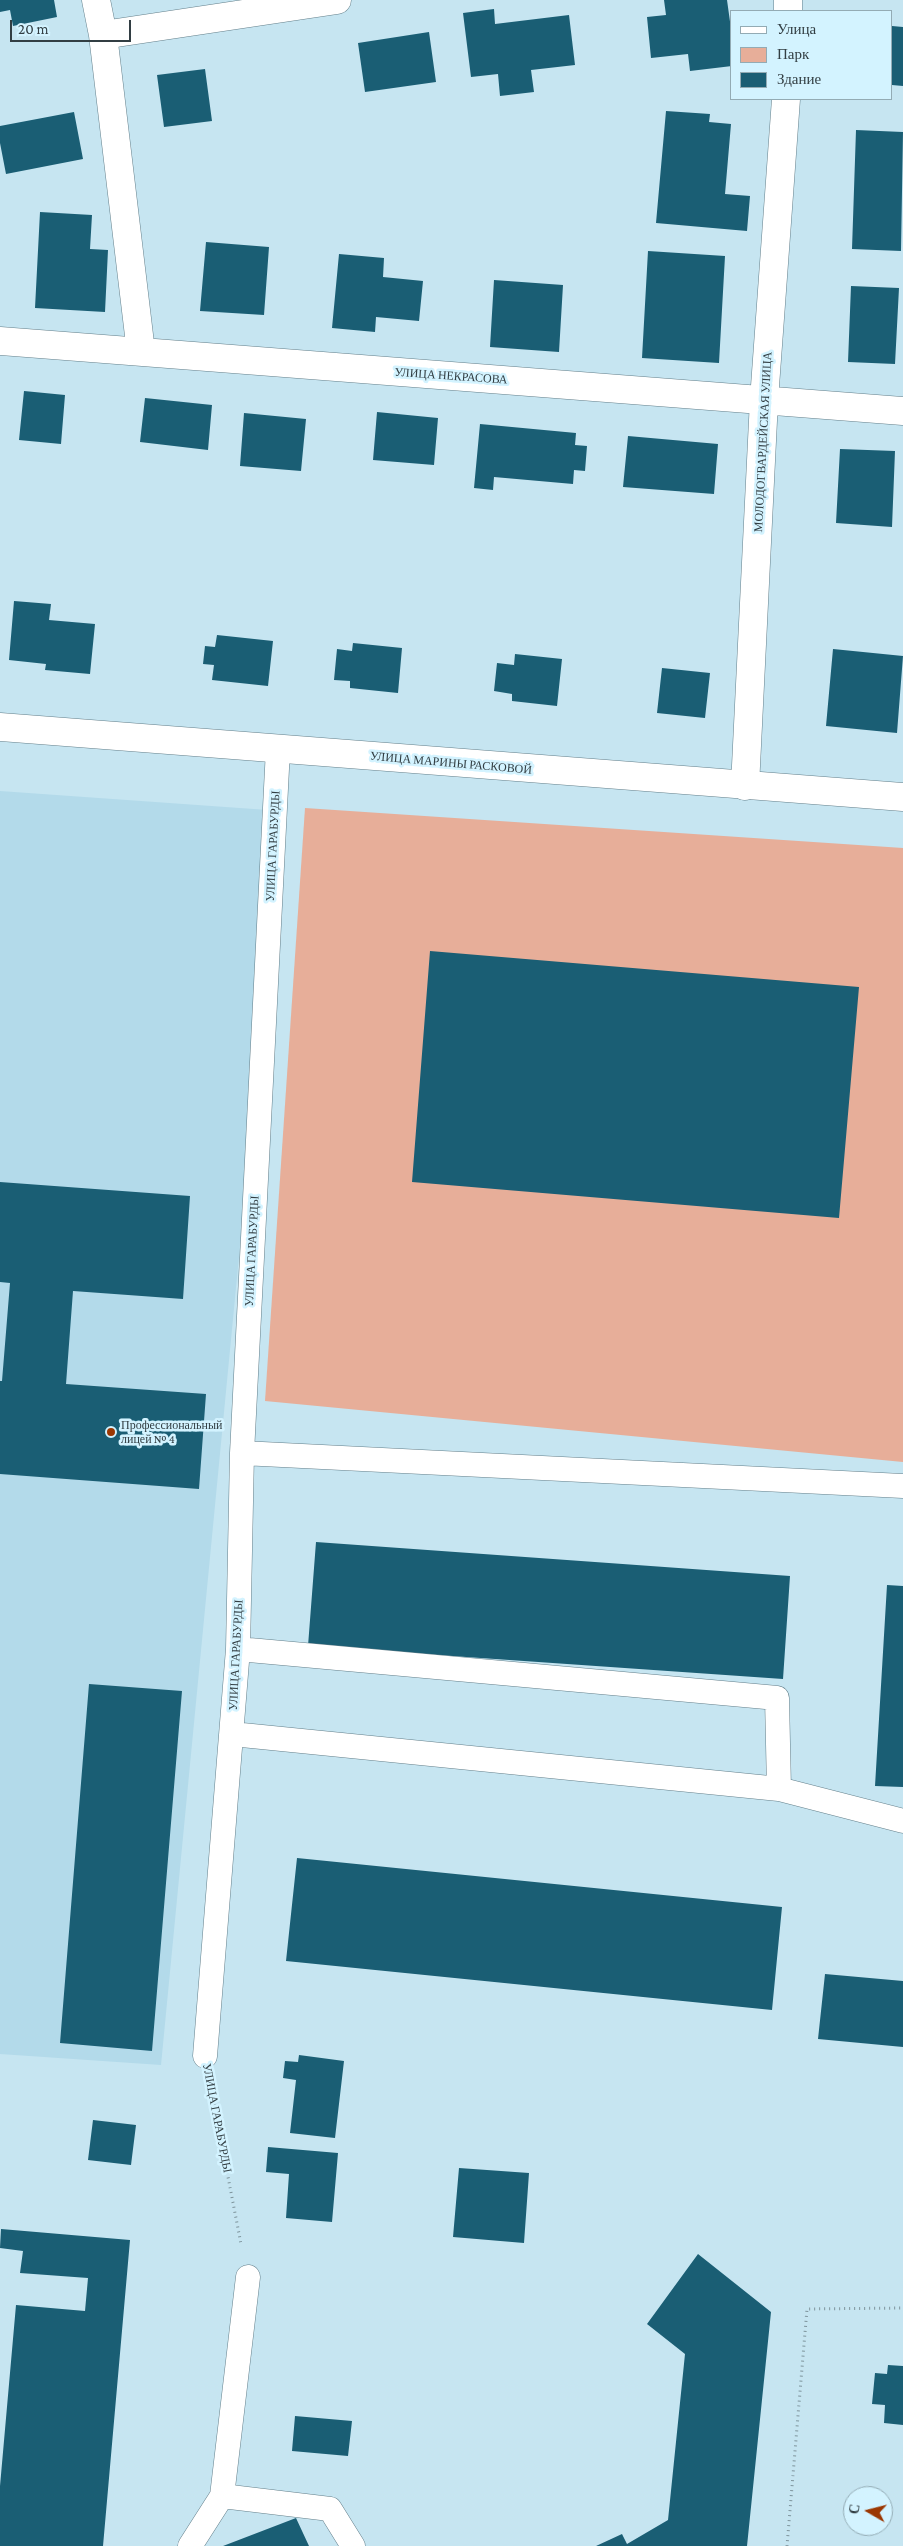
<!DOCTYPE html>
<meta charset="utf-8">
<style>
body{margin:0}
#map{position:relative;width:903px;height:2546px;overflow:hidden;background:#c6e5f1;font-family:"Crimson Pro",serif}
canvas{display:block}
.legend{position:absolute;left:730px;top:10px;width:162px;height:90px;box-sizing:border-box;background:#d3f3ff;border:1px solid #93abb4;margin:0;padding:6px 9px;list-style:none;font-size:15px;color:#323e43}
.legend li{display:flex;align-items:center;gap:10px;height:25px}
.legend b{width:25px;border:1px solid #93abb4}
.north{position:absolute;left:843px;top:2486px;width:50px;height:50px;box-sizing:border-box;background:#d3f3ff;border:1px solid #93abb4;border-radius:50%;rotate:278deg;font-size:14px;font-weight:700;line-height:20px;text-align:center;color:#323e43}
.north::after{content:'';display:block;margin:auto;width:18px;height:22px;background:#9b3702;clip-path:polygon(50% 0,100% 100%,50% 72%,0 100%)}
.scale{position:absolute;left:10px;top:20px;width:121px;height:22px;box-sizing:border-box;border:2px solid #323e43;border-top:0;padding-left:6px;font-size:15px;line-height:18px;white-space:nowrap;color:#323e43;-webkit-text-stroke:4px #d3f3ff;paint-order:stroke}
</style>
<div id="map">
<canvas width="903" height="2546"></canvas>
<ul class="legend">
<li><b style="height:6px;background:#fff"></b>Улица</li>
<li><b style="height:14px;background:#e7ae99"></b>Парк</li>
<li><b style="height:14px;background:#1a5e74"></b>Здание</li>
</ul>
<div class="north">С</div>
<div class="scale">20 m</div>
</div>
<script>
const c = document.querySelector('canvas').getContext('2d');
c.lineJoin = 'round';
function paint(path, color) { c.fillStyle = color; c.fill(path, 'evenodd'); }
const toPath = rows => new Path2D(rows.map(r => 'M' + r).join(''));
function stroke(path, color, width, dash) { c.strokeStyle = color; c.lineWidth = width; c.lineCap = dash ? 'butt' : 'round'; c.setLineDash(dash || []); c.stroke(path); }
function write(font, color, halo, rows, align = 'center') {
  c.font = font + ' "Crimson Pro",serif'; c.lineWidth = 5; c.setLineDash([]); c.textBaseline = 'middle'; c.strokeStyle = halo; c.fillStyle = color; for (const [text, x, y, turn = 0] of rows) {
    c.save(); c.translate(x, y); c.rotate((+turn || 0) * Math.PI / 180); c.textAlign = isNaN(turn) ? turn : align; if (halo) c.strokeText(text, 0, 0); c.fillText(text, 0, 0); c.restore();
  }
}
paint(toPath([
 [0,791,282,811,161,2065,0,2054]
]), '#b3daea');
paint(toPath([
 [305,808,903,848,903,1462,265,1401]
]), '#e7ae99');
paint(toPath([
 [0,0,54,0,57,17,13,26,10,10,0,12],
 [664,0,727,0,732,36,732,66,690,71,688,54,651,58,647,17,666,15],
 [494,9,495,24,569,15,575,65,531,70,534,92,500,96,498,74,471,77,463,13],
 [892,26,903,27,903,86,892,85],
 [429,32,436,82,365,92,358,43],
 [205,69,212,121,164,127,157,75],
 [666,111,710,114,709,122,731,124,725,194,750,196,747,231,656,223],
 [74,112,83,159,6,174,0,143,0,126],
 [856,130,903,132,901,251,852,249],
 [40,212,92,215,90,249,108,250,105,312,35,308],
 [206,242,269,247,264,315,200,311],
 [648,251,725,256,719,363,642,358],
 [339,254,384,258,383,277,423,281,419,321,376,317,375,332,332,328],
 [494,280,563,285,559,352,490,347],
 [851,286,899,288,895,364,848,362],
 [24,391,65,395,61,444,19,440],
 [145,398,212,405,208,450,140,442],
 [377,412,438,418,434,465,373,460],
 [244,413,306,419,301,471,240,466],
 [480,424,576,433,575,445,587,446,585,471,574,470,573,484,494,477,493,490,474,488],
 [628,436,718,444,714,494,623,487],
 [840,449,895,451,892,527,836,523],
 [14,601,51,604,49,620,95,624,90,674,45,670,46,664,9,660],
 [217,635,273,641,268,686,212,680,214,665,203,664,205,646,215,647],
 [353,643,402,648,398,693,350,688,350,681,334,680,337,649,352,651],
 [833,649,903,656,897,733,826,726],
 [515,654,562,659,557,706,512,701,512,694,494,691,497,663,514,665],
 [662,668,710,673,705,718,657,713],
 [430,951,859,987,839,1218,412,1182],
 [0,1182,190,1196,183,1299,73,1291,66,1384,206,1394,199,1489,0,1474,0,1381,2,1381,10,1283,0,1282],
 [316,1542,790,1576,783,1679,308,1646],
 [887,1585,903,1586,903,1787,875,1786],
 [89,1684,182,1691,152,2051,60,2043],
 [297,1858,782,1907,772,2010,286,1961],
 [825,1974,903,1981,903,2047,818,2039],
 [299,2055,344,2061,335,2138,290,2133,296,2080,283,2078,285,2061,298,2062],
 [93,2120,136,2125,131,2165,88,2160],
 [268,2147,338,2153,332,2222,286,2218,289,2174,266,2172],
 [459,2168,529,2173,524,2243,453,2237],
 [1,2229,130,2240,103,2546,0,2546,0,2486,16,2305,85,2311,88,2278,20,2273,23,2251,0,2248],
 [698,2254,771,2312,747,2546,596,2546,622,2534,627,2544,668,2520,685,2354,647,2324],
 [888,2365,903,2366,903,2425,884,2423,885,2405,872,2404,875,2373,887,2374],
 [295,2416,352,2421,348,2456,292,2451],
 [296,2518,309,2546,223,2546]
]), '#1a5e74');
const lane = toPath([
 [242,1453,903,1486],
 [238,1649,777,1698,779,1789],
 [232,1734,779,1789,903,1821],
 [205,2056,238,1649,242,1453,278,749],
 [222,2496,330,2509,353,2546],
 [190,2546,222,2496,248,2277]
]);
const street = toPath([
 [96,0,103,35,141,352],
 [788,0,788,11],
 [103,35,337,0],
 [0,341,903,411],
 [745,786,764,400,786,99]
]);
const secondary = toPath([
 [0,727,903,797]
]);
stroke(lane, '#637f8a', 25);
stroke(street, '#637f8a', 29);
stroke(secondary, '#637f8a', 29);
stroke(toPath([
 [211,2089,241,2244],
 [787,2546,807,2309,903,2308]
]), '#7e949c', 3, [1, 4]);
stroke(lane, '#fff', 24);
stroke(street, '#fff', 28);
stroke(secondary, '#fff', 28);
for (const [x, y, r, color] of [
 [111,1432,5,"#9b3702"]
]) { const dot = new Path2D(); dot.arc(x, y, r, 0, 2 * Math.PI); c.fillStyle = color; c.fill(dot); stroke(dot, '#d3f3ff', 2); }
write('12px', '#323e43', '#d3f3ff', [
 ["УЛИЦА НЕКРАСОВА",451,376,4],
 ["МОЛОДОГВАРДЕЙСКАЯ УЛИЦА",763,442,-87],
 ["УЛИЦА МАРИНЫ РАСКОВОЙ",451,763,5],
 ["УЛИЦА ГАРАБУРДЫ",273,846,-87],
 ["УЛИЦА ГАРАБУРДЫ",252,1251,-87],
 ["УЛИЦА ГАРАБУРДЫ",236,1655,-87],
 ["УЛИЦА ГАРАБУРДЫ",217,2118,79]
]);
write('12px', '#323e43', '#d3f3ff', [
 ["Профессиональный",121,1425],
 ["лицей № 4",121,1439]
], 'left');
</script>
